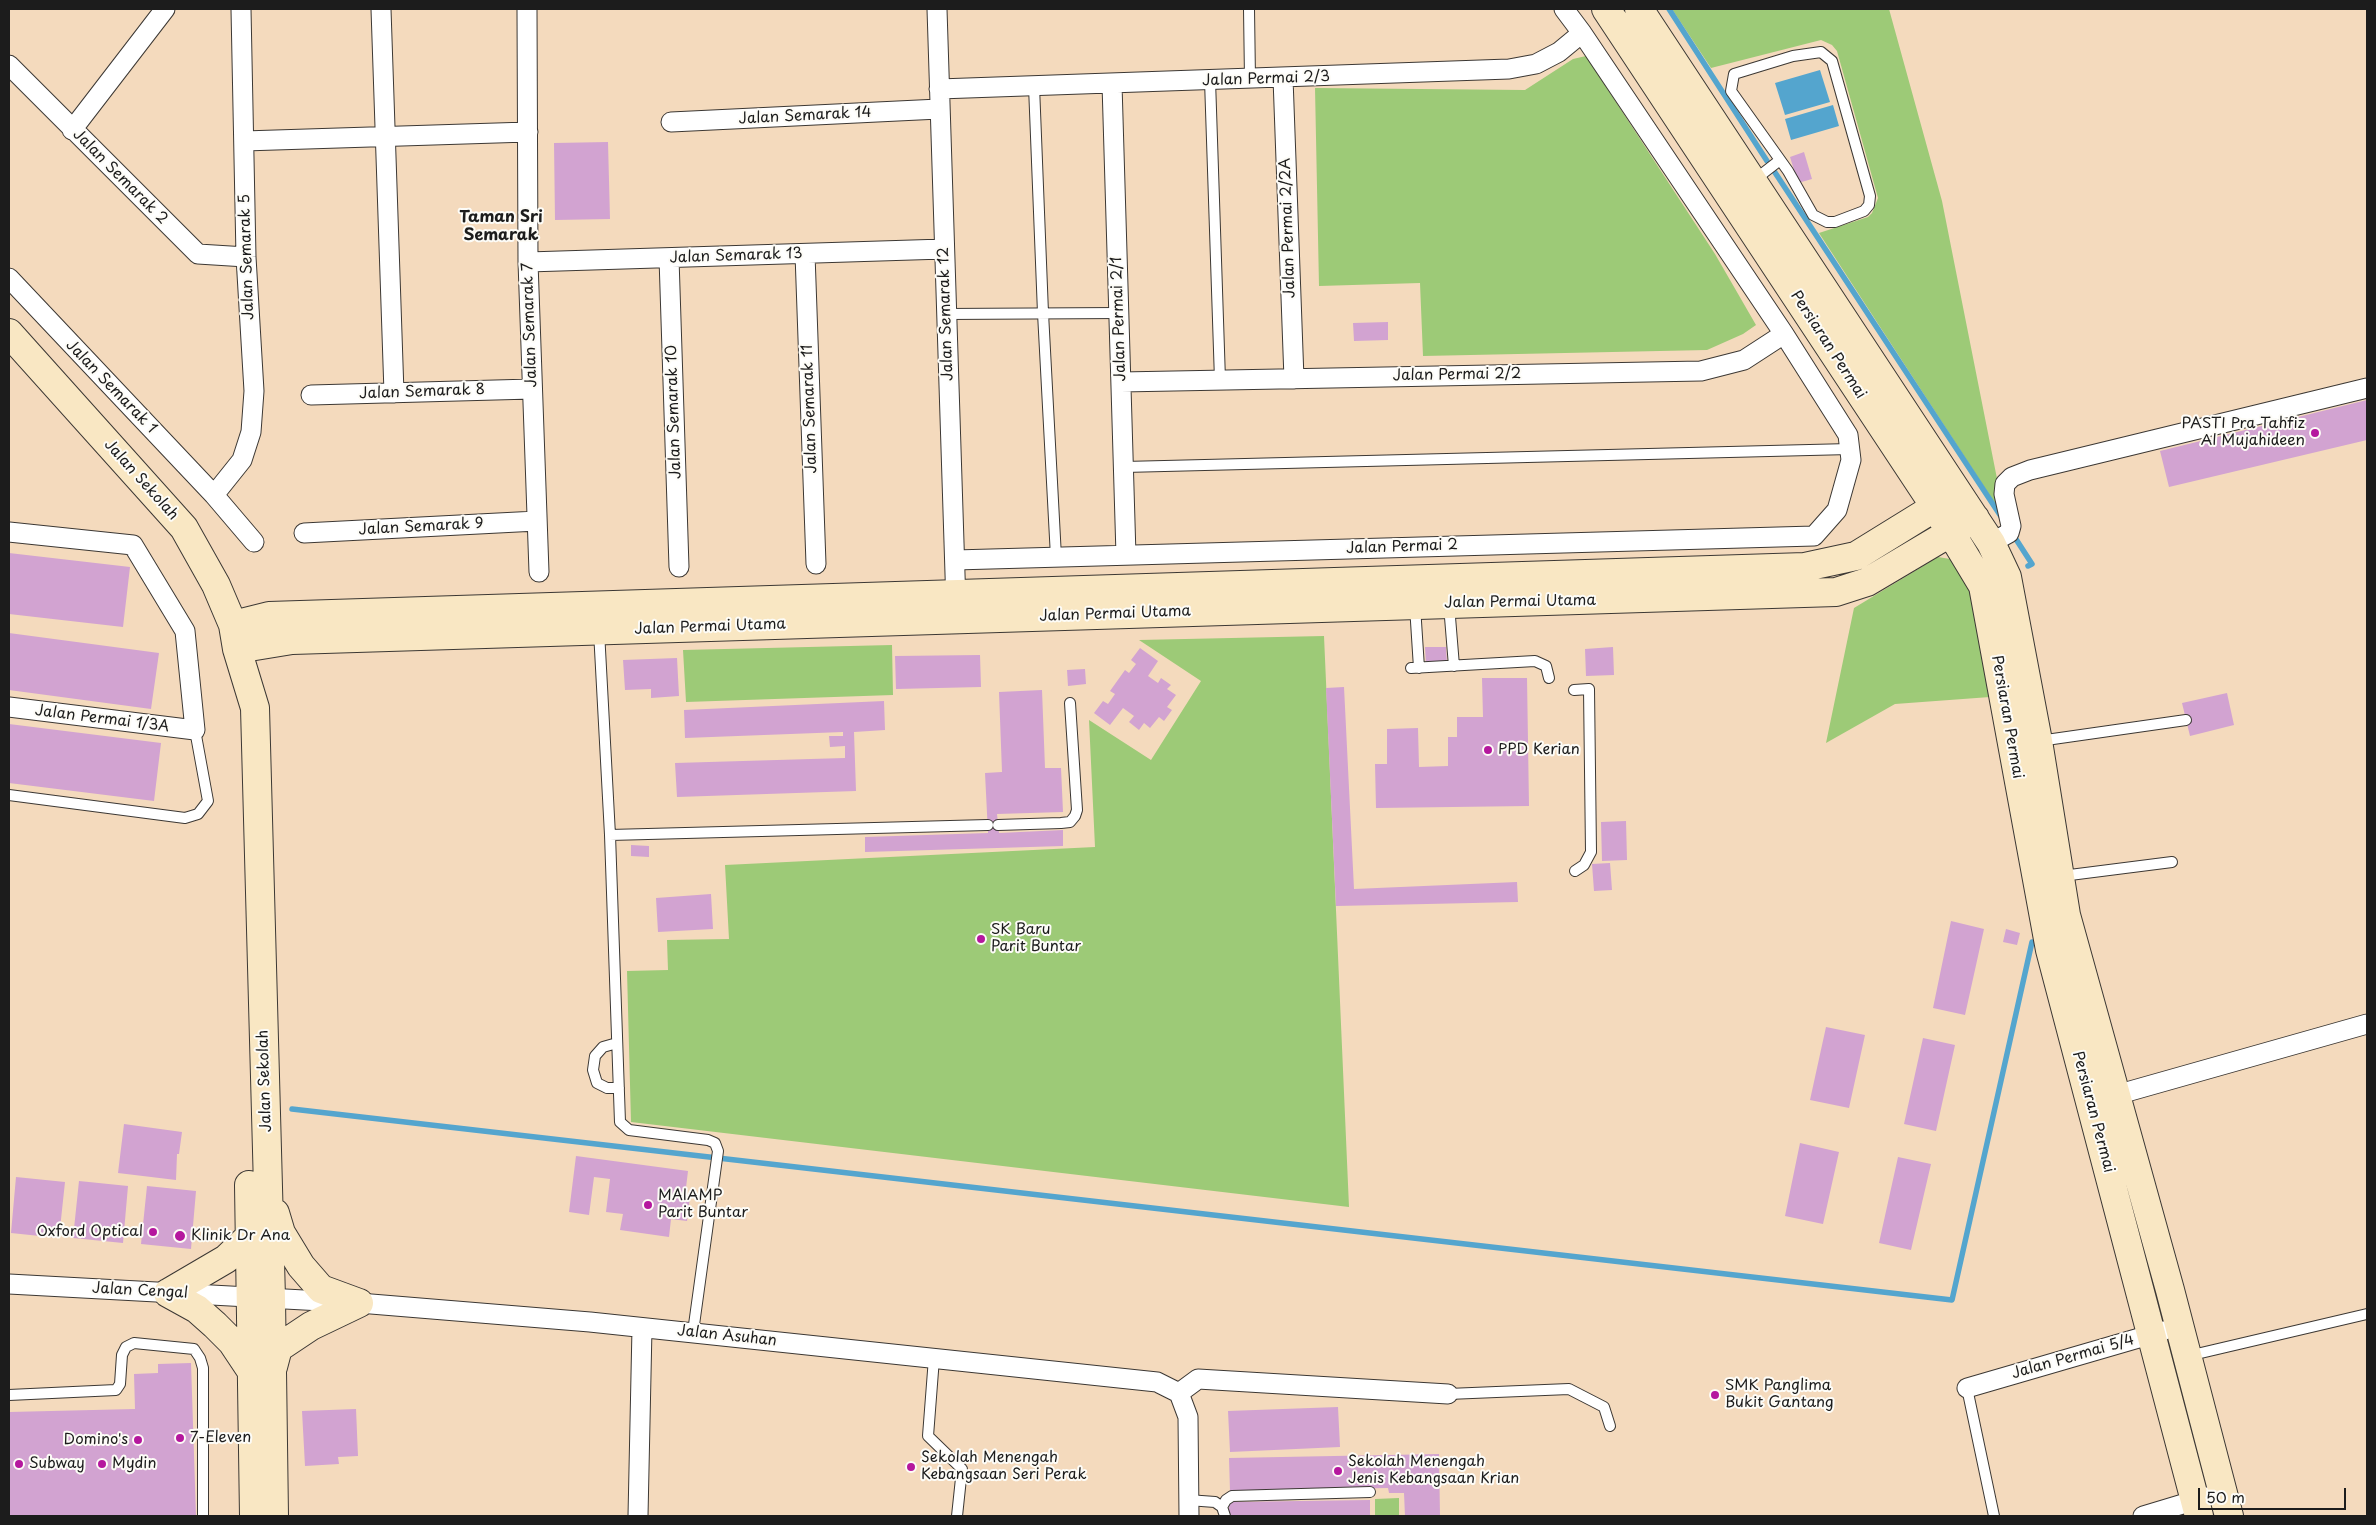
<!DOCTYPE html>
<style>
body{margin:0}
#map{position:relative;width:2376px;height:1525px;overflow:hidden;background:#f4dabd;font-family:"Playpen Sans",sans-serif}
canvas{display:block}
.frame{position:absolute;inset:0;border:10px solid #1c1c1c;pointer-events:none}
.scale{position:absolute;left:2198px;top:1488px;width:148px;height:22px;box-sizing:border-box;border:2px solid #1c1c1c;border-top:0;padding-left:6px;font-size:15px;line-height:18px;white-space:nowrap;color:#1c1c1c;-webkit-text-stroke:4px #fdfcf7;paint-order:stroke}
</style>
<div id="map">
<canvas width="2376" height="1525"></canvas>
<div class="frame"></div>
<div class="scale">50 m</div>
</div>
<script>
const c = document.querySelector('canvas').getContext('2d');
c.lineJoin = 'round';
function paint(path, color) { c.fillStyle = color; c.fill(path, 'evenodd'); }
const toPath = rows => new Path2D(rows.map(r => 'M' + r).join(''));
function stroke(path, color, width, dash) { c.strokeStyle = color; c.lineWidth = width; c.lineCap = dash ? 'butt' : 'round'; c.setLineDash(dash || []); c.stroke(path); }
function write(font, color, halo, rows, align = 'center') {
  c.font = font + ' "Playpen Sans",sans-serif'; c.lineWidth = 4; c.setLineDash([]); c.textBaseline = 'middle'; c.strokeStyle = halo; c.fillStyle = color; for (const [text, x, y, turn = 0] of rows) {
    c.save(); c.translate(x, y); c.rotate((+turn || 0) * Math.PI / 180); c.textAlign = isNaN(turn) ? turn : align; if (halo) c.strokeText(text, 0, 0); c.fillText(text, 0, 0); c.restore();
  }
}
paint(toPath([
 [1672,9,1889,9,1942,201,2005,519,1819,233,1868,217,1872,213,1878,198,1837,51,1832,45,1821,40,1711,68],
 [1586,56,1715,254,1756,325,1743,334,1707,350,1423,356,1420,283,1319,286,1315,88,1525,90,1573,59],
 [1938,557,1962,561,1977,589,1990,697,1895,704,1826,743,1854,608],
 [1324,636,1349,1207,631,1122,627,971,668,970,667,940,729,939,725,865,1095,847,1089,720,1151,760,1201,681,1139,640],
 [892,645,893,695,686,702,683,650],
 [1399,1498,1399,1516,1375,1516,1375,1499]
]), '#9dca77');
paint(toPath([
 [1820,70,1830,102,1785,115,1775,83],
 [1833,105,1839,126,1791,140,1785,119]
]), '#54a5ce');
stroke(toPath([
 [1669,9,1767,161],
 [1774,171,2002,518],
 [2012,533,2032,564,2028,566],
 [292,1109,1952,1300,2032,942]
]), '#54a5ce', 5.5);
paint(toPath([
 [608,142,610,219,555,220,554,143],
 [1804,152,1812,179,1798,183,1790,157],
 [1388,322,1388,340,1354,341,1353,323],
 [2367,400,2367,440,2169,487,2160,451],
 [9,553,130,567,123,627,9,614],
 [9,633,159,653,151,709,9,690],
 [1425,647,1446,647,1447,664,1426,664],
 [1613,647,1614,675,1586,676,1585,649],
 [1140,648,1158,661,1148,676,1158,683,1161,678,1171,685,1167,689,1176,695,1167,707,1172,710,1164,721,1159,717,1150,728,1144,723,1139,730,1129,722,1134,716,1123,708,1110,725,1094,713,1103,701,1108,704,1115,694,1110,691,1125,670,1129,673,1136,664,1131,660],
 [980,655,981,687,896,689,895,656],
 [677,658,679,696,651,698,651,689,625,690,623,660],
 [1085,669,1086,684,1068,686,1067,670],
 [1482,678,1527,678,1529,806,1376,808,1375,764,1387,764,1387,729,1418,728,1419,767,1448,766,1448,737,1457,737,1457,717,1483,717],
 [1344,687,1354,889,1517,882,1518,902,1336,906,1326,688],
 [1042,690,1045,768,1061,768,1063,812,997,814,999,833,1063,830,1063,846,865,852,865,837,988,833,985,773,1002,772,999,692],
 [2227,693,2234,725,2190,736,2182,703],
 [884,701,885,730,854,732,856,791,677,797,675,763,845,758,845,746,830,747,829,736,843,736,843,732,685,738,684,710],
 [9,724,161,743,154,801,9,783],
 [1626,821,1627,860,1602,861,1601,822],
 [631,845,649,846,649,857,631,856],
 [1610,863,1612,890,1594,891,1592,864],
 [711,894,713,929,658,932,656,898],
 [1951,921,1984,929,1965,1015,1933,1008],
 [2006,929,2020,933,2017,945,2003,942],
 [1826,1027,1865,1035,1849,1108,1810,1100],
 [1923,1038,1955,1045,1936,1131,1904,1124],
 [124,1124,182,1132,179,1154,177,1154,176,1180,118,1173],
 [1800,1143,1839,1152,1823,1224,1785,1216],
 [576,1156,688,1171,685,1196,690,1197,687,1221,671,1219,669,1237,620,1230,623,1214,606,1212,610,1179,594,1177,589,1215,569,1212],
 [1898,1157,1931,1164,1911,1250,1879,1243],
 [16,1177,65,1182,59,1238,11,1233],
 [79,1181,128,1186,123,1243,73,1238],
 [147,1186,196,1191,191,1249,141,1244],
 [191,1363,196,1516,9,1516,9,1412,135,1409,134,1374,158,1373,158,1364],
 [1338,1407,1340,1447,1230,1452,1228,1411],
 [356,1409,358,1456,338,1457,339,1464,305,1466,302,1411],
 [1439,1454,1440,1516,1405,1516,1404,1493,1389,1493,1388,1488,1230,1491,1229,1458],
 [1370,1500,1370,1516,1229,1516,1229,1502]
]), '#d2a3d1');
const lane = toPath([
 [1249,9,1250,79],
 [1821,52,1832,61,1870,196,1869,205,1864,211,1835,222,1827,222,1813,215,1788,171,1731,91,1734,74,1793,56,1821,52],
 [1210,80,1220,380],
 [1034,86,1043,313,1056,557],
 [1753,181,1780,160],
 [946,314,1119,313],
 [1124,467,1850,449],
 [1449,605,1454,666],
 [1415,606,1419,668],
 [599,631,610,835,620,1122,629,1130,708,1140,715,1143,718,1151,693,1332],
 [1411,668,1535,661,1546,666,1549,678],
 [1574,690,1589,689,1591,852,1584,865,1575,871],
 [2039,741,2186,720],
 [9,795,185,818,198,814,208,801,195,730],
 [998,825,1061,823,1070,822,1075,816,1077,810,1070,703],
 [610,835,988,825],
 [2062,876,2172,862],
 [617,1043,603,1047,595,1056,593,1070,597,1083,607,1088,619,1088],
 [2188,1356,2367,1314],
 [934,1358,928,1436,962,1469,957,1516],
 [1967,1388,1994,1516],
 [1448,1394,1569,1389,1604,1407,1610,1426],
 [9,1395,116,1390,120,1384,122,1355,126,1347,134,1343,194,1349,200,1358,203,1368,203,1516],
 [1188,1500,1215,1502,1222,1507,1225,1516],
 [1222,1507,1226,1500,1232,1496,1370,1492]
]);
const street = toPath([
 [381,9,394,393],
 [527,9,528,262,539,572],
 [937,9,956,605],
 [9,65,198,254,246,257],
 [1283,78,1294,379],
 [1112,84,1126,555],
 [939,89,1509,69,1536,64,1559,52,1582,33],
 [671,122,939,109],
 [72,130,165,9],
 [244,141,528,132],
 [805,254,816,564],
 [669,258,679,567],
 [528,262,944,249],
 [9,278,214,495,254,542],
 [1121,382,1701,371,1744,360,1784,334],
 [311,395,532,389],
 [214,495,242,460,251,432,254,391,246,257,241,9],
 [9,532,133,545,185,631,195,730,9,707],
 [304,533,537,521],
 [1991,543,2009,533,2011,526,2004,494,2005,484,2012,477,2030,470,2367,388],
 [955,560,1814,536,1837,510,1851,460,1848,435,1784,334,1582,33,1564,9],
 [2116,1095,2367,1024],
 [9,1284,359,1303,590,1322,1157,1382,1179,1393],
 [1967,1388,2163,1331],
 [1179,1393,1198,1379,1448,1394],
 [1179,1393,1188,1417,1189,1516],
 [638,1516,642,1328],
 [2143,1516,2206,1497]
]);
const secondary = toPath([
 [1606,9,1936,508,1983,586,2050,950,2199,1516],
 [1639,9,1991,543,2007,577,2038,741,2066,915,2170,1290,2229,1516],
 [9,333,184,528,216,585,233,625,237,649,255,708,271,1298,274,1516],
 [233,625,269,616,1805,567,1856,556,1958,493],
 [237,649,292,640,1836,592,1867,582,1975,518],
 [249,1185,254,1516],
 [275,1213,281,1233,301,1266,321,1289,359,1303],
 [168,1293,197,1309,215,1325,232,1342,252,1372],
 [168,1293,226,1259,250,1236],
 [273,1367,278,1348,311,1326,359,1303]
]);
stroke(lane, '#3c3834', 12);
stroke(street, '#3c3834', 21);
stroke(secondary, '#3c3834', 30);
stroke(lane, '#fff', 10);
stroke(street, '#fff', 19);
stroke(secondary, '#f9e7c3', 28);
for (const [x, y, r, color] of [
 [2315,433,5,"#b5179e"],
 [1488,750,5,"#b5179e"],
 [981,939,5,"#b5179e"],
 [648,1205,5,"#b5179e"],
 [153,1232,5,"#b5179e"],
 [180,1236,6,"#b5179e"],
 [1715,1395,5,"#b5179e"],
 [180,1438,5,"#b5179e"],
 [138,1440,5,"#b5179e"],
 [19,1464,5,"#b5179e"],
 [102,1464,5,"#b5179e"],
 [911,1467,5,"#b5179e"],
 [1338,1471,5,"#b5179e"]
]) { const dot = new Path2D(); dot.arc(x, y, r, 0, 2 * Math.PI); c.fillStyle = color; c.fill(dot); stroke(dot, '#fdfcf7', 2); }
write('15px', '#1c1c1c', '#fdfcf7', [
 ["Jalan Permai 2/3",1266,79,-2],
 ["Jalan Semarak 14",805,116,-3],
 ["Jalan Semarak 2",120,177,45],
 ["Jalan Permai 2/2A",1288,228,-92],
 ["Jalan Semarak 13",736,256,-2],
 ["Jalan Semarak 5",247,257,-92],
 ["Jalan Semarak 12",946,314,-92],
 ["Jalan Permai 2/1",1119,319,-92],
 ["Jalan Semarak 7",530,325,-92],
 ["Persiaran Permai",1828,345,57],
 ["Jalan Permai 2/2",1457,375,-1],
 ["Jalan Semarak 1",111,387,46],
 ["Jalan Semarak 8",422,392,-2],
 ["Jalan Semarak 11",810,409,-92],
 ["Jalan Semarak 10",674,412,-92],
 ["Jalan Sekolah",141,480,48],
 ["Jalan Semarak 9",421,527,-3],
 ["Jalan Permai 2",1402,547,-2],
 ["Jalan Permai Utama",1520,602,-1],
 ["Jalan Permai Utama",1115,614,-2],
 ["Jalan Permai Utama",710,627,-2],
 ["Persiaran Permai",2007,717,80],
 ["Jalan Permai 1/3A",102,719,7],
 ["Jalan Sekolah",265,1081,-92],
 ["Persiaran Permai",2093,1112,75],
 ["Jalan Cengal",140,1291,3],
 ["Jalan Asuhan",727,1336,6],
 ["Jalan Permai 5/4",2073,1357,-16]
]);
write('15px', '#1c1c1c', '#fdfcf7', [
 ["PASTI Pra Tahfiz",2305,424,"right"],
 ["Al Mujahideen",2305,441,"right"],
 ["PPD Kerian",1498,750],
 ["SK Baru",991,930],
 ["Parit Buntar",991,947],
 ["MAIAMP",658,1196],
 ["Parit Buntar",658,1213],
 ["Oxford Optical",143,1232,"right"],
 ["Klinik Dr Ana",191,1236],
 ["SMK Panglima",1725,1386],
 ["Bukit Gantang",1725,1403],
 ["7-Eleven",190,1438],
 ["Domino's",128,1440,"right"],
 ["Sekolah Menengah",921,1458],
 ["Kebangsaan Seri Perak",921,1475],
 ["Sekolah Menengah",1348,1462],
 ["Jenis Kebangsaan Krian",1348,1479],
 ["Subway",29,1464],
 ["Mydin",112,1464]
], 'left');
write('bold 16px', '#1c1c1c', '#fdfcf7', [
 ["Taman Sri",501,218],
 ["Semarak",501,236]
]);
</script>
